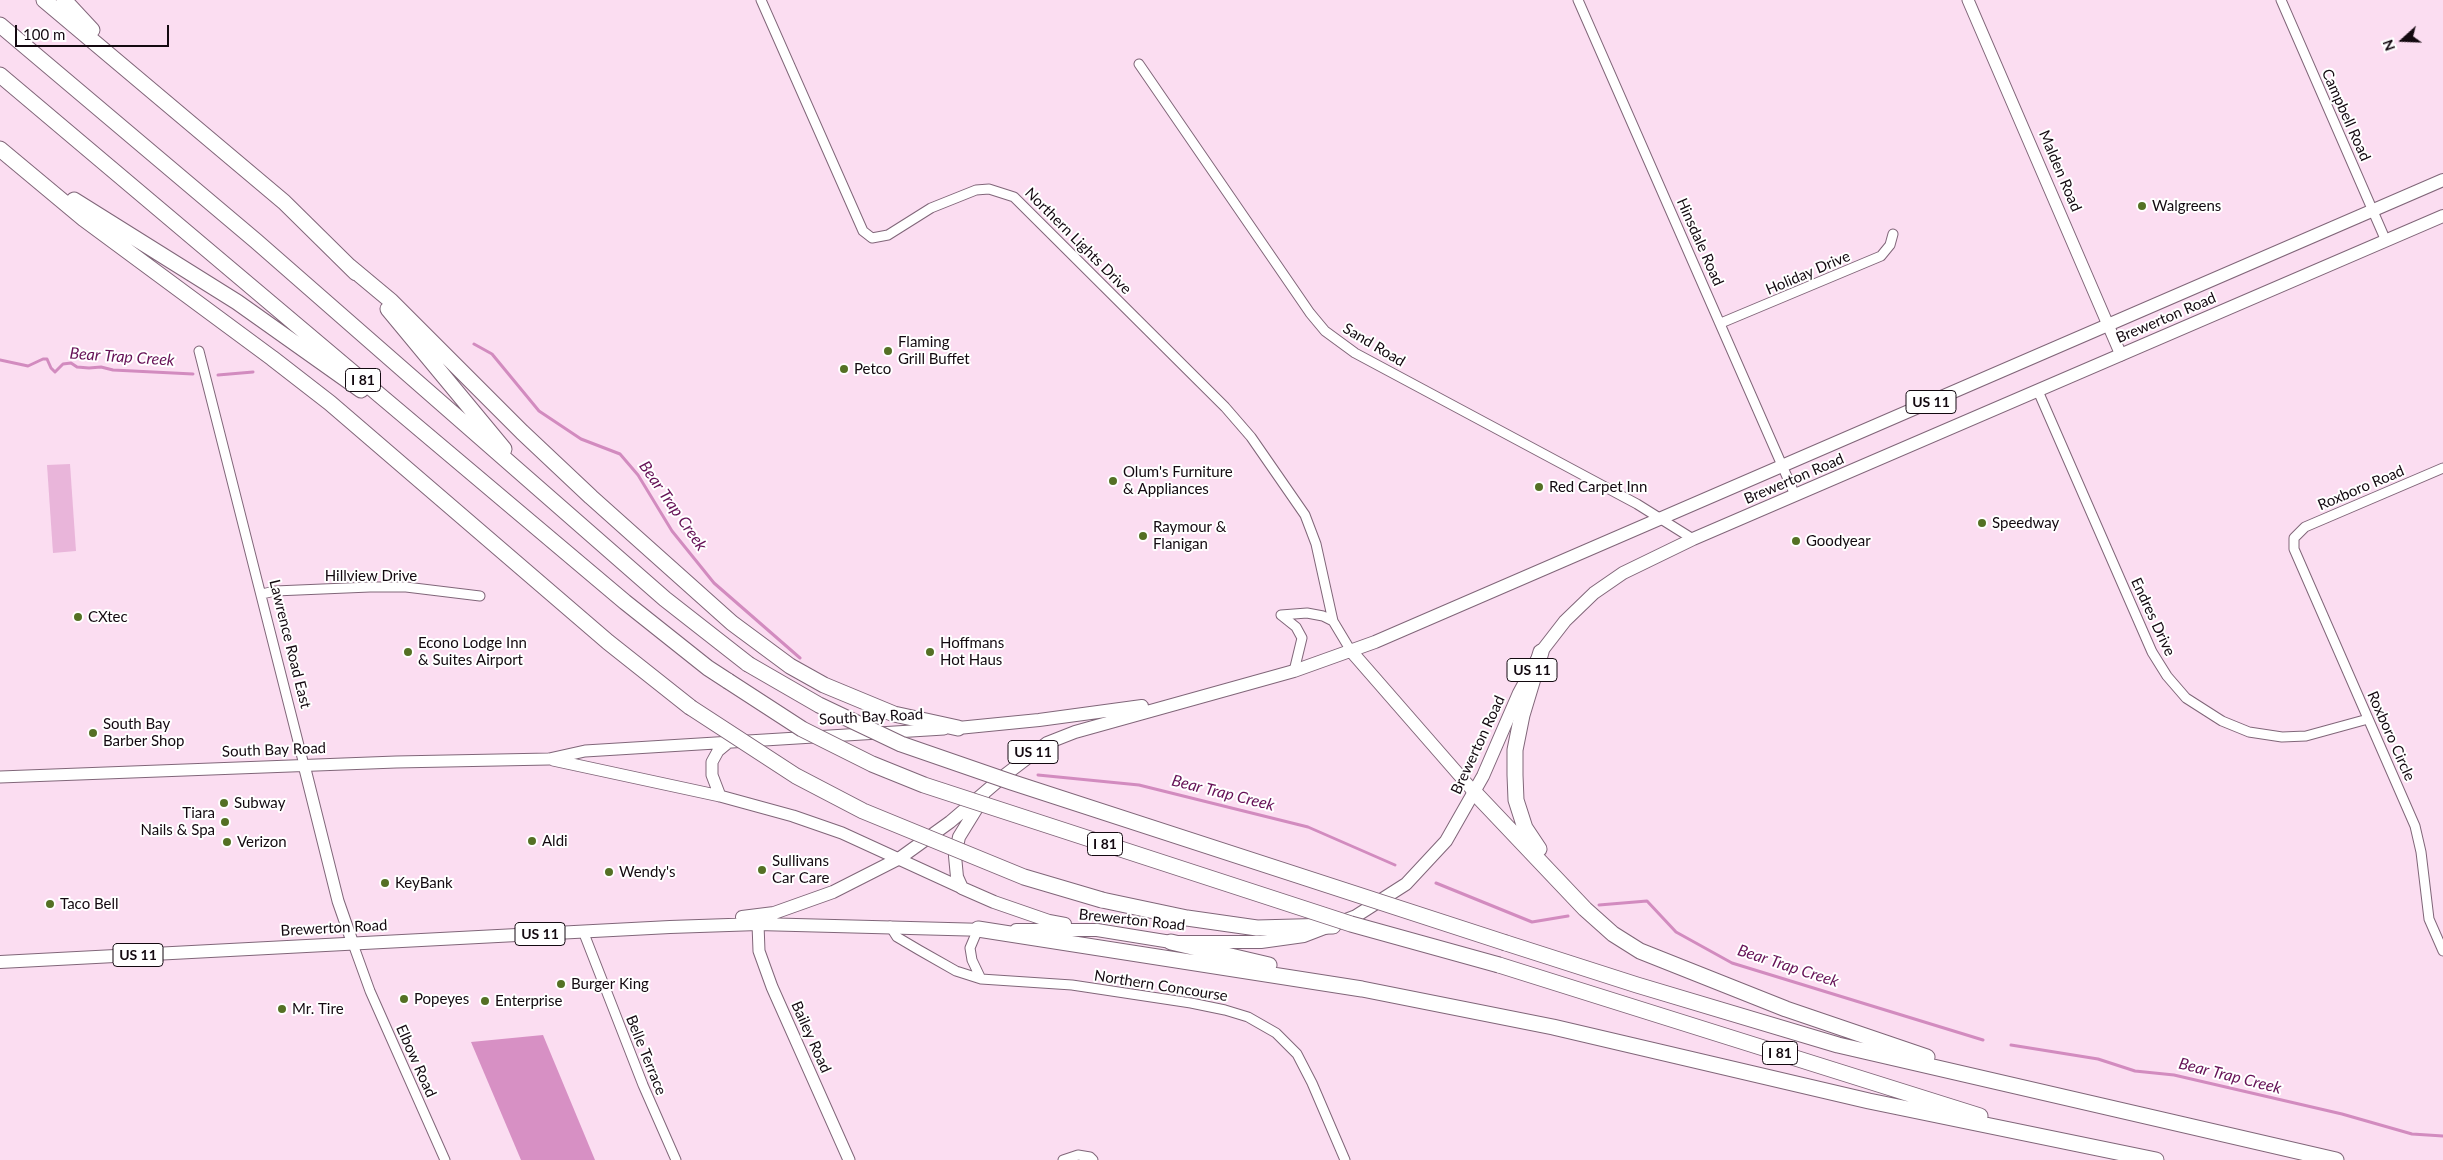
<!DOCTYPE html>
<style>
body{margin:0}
#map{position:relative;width:2443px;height:1160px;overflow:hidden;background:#fbddf1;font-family:Lato,sans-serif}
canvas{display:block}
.north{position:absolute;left:2378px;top:15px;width:50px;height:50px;-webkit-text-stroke:4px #fff;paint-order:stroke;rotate:250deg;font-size:14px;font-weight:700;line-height:20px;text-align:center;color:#130910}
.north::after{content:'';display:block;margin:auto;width:18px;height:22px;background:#130910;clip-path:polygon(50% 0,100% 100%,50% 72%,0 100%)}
.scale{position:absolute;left:15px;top:25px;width:154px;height:22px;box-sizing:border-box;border:2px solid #130910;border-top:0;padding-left:6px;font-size:15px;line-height:18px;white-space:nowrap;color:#130910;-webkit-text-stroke:4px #fff;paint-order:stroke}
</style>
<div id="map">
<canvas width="2443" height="1160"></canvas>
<div class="north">N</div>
<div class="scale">100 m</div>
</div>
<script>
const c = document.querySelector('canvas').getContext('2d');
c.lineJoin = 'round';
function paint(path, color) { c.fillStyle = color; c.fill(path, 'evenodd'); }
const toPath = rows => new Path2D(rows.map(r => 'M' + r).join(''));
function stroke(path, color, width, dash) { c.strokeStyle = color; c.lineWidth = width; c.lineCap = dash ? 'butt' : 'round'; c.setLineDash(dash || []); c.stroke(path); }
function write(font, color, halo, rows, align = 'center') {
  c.font = font + ' Lato,sans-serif'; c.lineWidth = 4; c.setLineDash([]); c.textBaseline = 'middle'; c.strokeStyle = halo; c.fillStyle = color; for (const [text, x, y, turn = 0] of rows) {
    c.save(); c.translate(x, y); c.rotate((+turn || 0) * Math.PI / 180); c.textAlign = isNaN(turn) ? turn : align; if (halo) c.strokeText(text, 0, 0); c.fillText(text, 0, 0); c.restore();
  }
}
paint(toPath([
 [70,464,76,551,53,553,47,465]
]), '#e9b5da');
paint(toPath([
 [543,1035,595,1160,521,1160,471,1042]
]), '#d790c4');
stroke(toPath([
 [474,344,492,354,539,411,581,439,620,454,638,475,672,531,714,583,800,658],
 [0,360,28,366,43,359,47,359,51,368,55,372,63,364,71,363,77,367,89,368,101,367,113,370,193,374],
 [218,375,253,372],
 [1038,775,1139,785,1308,827,1395,865],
 [1436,883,1532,922,1568,916],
 [1599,905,1647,901,1676,932,1732,963,1983,1040],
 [2011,1045,2098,1059,2135,1071,2174,1075,2342,1114,2412,1134,2443,1136]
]), '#d28bbf', 3);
const street = toPath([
 [761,0,863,231,872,238,888,235,931,208,976,190,989,189,1014,197,1225,407,1251,437,1305,515,1316,544,1333,621],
 [1578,0,1795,495],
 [2281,0,2386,241],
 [1139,64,1310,313,1325,331,1355,353,1637,504,1693,539],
 [1721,323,1881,256,1890,245,1893,234],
 [199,351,304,765],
 [2038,391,2152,652,2167,676,2186,698,2222,721,2249,732,2282,737,2306,736,2368,719],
 [2443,468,2305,527,2294,538,2294,549,2415,826,2421,852,2429,919,2443,951],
 [262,594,275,591,370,587,406,587,480,596],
 [1281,615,1307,613,1323,616,1333,621,1351,651],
 [1281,615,1296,627,1302,638,1294,671],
 [890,926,897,937,919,950,956,971,981,979,1072,985,1191,1003,1225,1010,1248,1017,1276,1033,1297,1054,1312,1083,1345,1160],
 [978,929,970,948,972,960,981,979],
 [583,931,643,1085,676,1160],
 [353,944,370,991,445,1160],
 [1063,1160,1078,1155,1090,1157,1093,1160]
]);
const secondary = toPath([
 [1968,0,2121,355],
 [553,760,720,796,793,816,842,833,962,888],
 [304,765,338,901,353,944],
 [0,777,396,762,549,759,585,751,944,729],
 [720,796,712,775,712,762,718,751,730,741],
 [758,924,759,951,772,987,849,1160]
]);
const primary = toPath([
 [1351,651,1474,792],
 [958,728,1039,720,1142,706],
 [983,798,959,837,955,856,957,877,962,888,994,902,1049,921,1065,924],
 [742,917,774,913,833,892,900,858,950,822,1005,775,1047,743,1075,732,1294,671,1375,642,2443,180],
 [1016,930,1097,930,1171,942,1261,942,1304,936,1356,916,1406,884,1446,841,1483,776,1519,693,1541,652,1565,621,1594,593,1623,573,1693,539,2443,216],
 [0,962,670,927,758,924,986,930]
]);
const highway = toPath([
 [44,0,284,202,356,273],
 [64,0,92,30],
 [0,25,256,241,665,599,748,664],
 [0,75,625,602,708,668,728,681],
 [0,149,84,219,272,358,330,403,608,642,690,707],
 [74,200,237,302,361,390],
 [349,266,391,301,522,432,591,497,732,623,790,666,824,685,894,714,958,728],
 [388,309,504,449],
 [1474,792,1585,909,1613,934,1640,951,1786,1009,1927,1057],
 [1539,849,1525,828,1516,800,1515,775,1515,750,1522,715,1541,652],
 [1102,900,1187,918,1257,928,1333,926],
 [978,929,1362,989,1553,1027,1869,1101,2156,1160],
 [1171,942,1269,965],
 [1506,943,1637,985,1838,1045,2336,1160],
 [1499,965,1980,1116]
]);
stroke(street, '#806679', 11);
stroke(secondary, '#806679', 13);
stroke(primary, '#806679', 14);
stroke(highway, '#806679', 17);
stroke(street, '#fff', 9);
stroke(secondary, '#fff', 11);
stroke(primary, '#fff', 12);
stroke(highway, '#fff', 15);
const highwayBridge = toPath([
 [748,664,819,705,901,744,1011,782,1506,943],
 [728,681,802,729,872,764,924,785,1351,924,1499,965],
 [690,707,796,776,863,811,1024,877,1102,900]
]);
stroke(highwayBridge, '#806679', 17, []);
stroke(highwayBridge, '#fff', 15);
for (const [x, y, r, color] of [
 [2142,206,5,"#547024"],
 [888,351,5,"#547024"],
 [844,369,5,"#547024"],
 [1113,481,5,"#547024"],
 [1539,487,5,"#547024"],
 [1982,523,5,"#547024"],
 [1143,536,5,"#547024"],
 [1796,541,5,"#547024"],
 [78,617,5,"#547024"],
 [408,652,5,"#547024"],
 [930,652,5,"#547024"],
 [93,733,5,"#547024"],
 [224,803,5,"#547024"],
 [225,822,5,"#547024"],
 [532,841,5,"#547024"],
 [227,842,5,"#547024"],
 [762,870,5,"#547024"],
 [609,872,5,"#547024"],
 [385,883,5,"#547024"],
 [50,904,5,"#547024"],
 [561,984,5,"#547024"],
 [404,999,5,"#547024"],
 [485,1001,5,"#547024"],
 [282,1009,5,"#547024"]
]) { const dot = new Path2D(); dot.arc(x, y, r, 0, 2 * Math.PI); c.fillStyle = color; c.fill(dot); stroke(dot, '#fff', 2); }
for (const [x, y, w] of [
 [363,380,35],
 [1931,402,50],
 [1532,670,50],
 [1033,752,50],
 [1105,844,35],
 [540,934,50],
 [138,955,50],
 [1780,1053,35]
]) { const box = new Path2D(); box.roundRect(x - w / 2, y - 11.5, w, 23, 4); c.fillStyle = '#fff'; c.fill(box); stroke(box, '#130910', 1); }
write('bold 14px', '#130910', null, [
 ["I 81",363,380],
 ["US 11",1931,402],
 ["US 11",1532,670],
 ["US 11",1033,752],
 ["I 81",1105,844],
 ["US 11",540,934],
 ["US 11",138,955],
 ["I 81",1780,1053]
]);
write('15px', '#130910', '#fff', [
 ["Campbell Road",2346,115,66],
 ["Malden Road",2060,171,67],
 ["Northern Lights Drive",1078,241,45],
 ["Hinsdale Road",1700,242,66],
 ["Holiday Drive",1808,273,-23],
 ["Brewerton Road",2166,318,-23],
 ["Sand Road",1374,345,31],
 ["Brewerton Road",1794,479,-23],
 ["Roxboro Road",2361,488,-23],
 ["Hillview Drive",371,576],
 ["Endres Drive",2153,617,65],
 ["Lawrence Road East",290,644,76],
 ["South Bay Road",871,717,-3],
 ["Roxboro Circle",2391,736,66],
 ["Brewerton Road",1478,745,-65],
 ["South Bay Road",274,750,-2],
 ["Brewerton Road",1132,920,6],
 ["Brewerton Road",334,928,-3],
 ["Northern Concourse",1161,986,9],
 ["Bailey Road",811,1037,66],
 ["Belle Terrace",646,1055,68],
 ["Elbow Road",416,1061,66]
]);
write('15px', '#130910', '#fff', [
 ["Walgreens",2152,206],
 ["Flaming",898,342],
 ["Grill Buffet",898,359],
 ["Petco",854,369],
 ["Olum's Furniture",1123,472],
 ["& Appliances",1123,489],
 ["Red Carpet Inn",1549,487],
 ["Speedway",1992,523],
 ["Raymour &",1153,527],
 ["Flanigan",1153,544],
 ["Goodyear",1806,541],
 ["CXtec",88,617],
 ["Econo Lodge Inn",418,643],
 ["& Suites Airport",418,660],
 ["Hoffmans",940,643],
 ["Hot Haus",940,660],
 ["South Bay",103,724],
 ["Barber Shop",103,741],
 ["Subway",234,803],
 ["Tiara",215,813,"right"],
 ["Nails & Spa",215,830,"right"],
 ["Aldi",542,841],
 ["Verizon",237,842],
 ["Sullivans",772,861],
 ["Car Care",772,878],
 ["Wendy's",619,872],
 ["KeyBank",395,883],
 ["Taco Bell",60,904],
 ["Burger King",571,984],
 ["Popeyes",414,999],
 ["Enterprise",495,1001],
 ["Mr. Tire",292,1009]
], 'left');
write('italic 16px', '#651156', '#fff', [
 ["Bear Trap Creek",122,357,4],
 ["Bear Trap Creek",673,506,55],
 ["Bear Trap Creek",1223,793,14],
 ["Bear Trap Creek",1788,966,18],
 ["Bear Trap Creek",2230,1076,14]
]);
</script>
